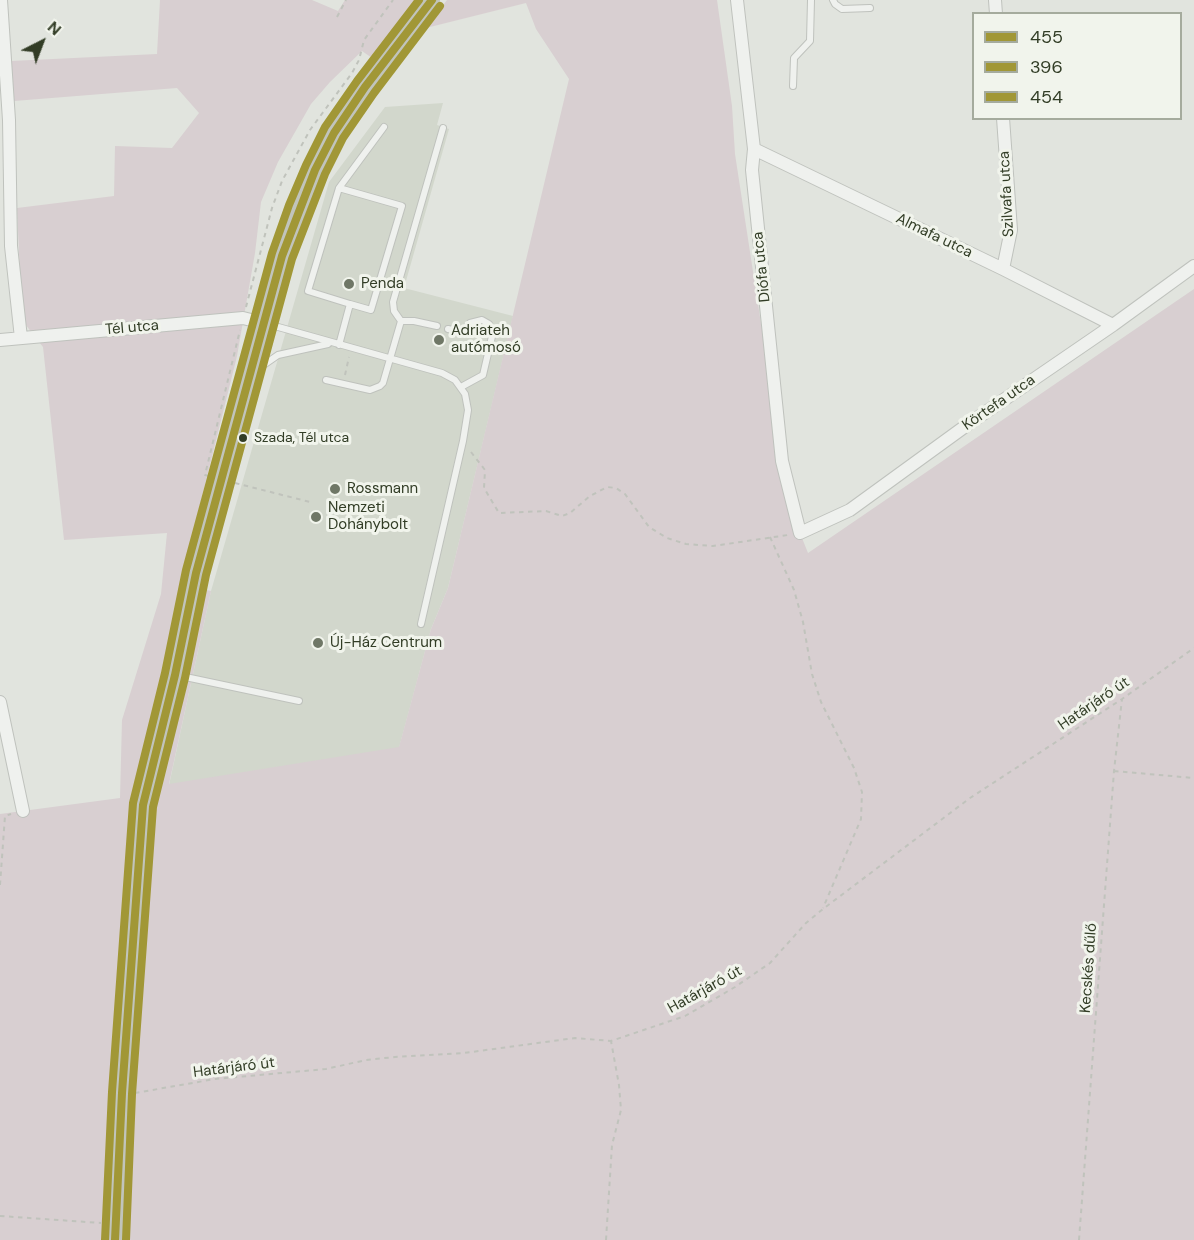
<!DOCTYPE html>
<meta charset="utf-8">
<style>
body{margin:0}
#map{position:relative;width:1194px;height:1240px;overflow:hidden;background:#e1e4de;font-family:"DM Sans",sans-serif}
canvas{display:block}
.legend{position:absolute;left:972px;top:12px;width:210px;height:108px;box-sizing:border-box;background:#f1f4ec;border:2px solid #a5ab9d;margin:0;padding:8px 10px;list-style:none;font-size:18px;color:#323d26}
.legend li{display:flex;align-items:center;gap:12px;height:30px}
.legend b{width:30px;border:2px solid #a5ab9d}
.north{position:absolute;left:12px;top:12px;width:60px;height:60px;-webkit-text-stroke:4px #f1f4ec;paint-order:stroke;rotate:42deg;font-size:16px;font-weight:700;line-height:24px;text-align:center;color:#323d26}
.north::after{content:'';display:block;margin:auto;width:21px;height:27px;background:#323d26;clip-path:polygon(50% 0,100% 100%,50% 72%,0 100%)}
</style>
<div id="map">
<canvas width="1194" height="1240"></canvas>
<ul class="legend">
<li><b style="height:8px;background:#a19736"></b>455</li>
<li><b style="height:8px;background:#a19736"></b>396</li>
<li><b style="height:8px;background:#a19736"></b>454</li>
</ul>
<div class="north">N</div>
</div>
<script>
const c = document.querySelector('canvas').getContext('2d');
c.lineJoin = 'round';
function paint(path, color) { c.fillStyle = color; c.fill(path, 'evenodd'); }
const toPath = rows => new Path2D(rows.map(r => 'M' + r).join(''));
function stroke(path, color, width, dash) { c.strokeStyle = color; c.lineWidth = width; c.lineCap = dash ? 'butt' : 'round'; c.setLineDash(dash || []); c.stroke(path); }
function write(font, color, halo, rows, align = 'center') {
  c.font = font + ' "DM Sans",sans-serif'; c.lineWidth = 6; c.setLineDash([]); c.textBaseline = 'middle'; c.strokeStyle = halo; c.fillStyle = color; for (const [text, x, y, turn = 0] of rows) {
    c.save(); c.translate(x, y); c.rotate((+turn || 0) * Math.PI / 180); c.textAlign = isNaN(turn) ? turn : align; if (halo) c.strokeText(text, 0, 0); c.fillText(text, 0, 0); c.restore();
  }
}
paint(toPath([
 [443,103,437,125,449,129,404,288,513,316,448,588,431,629,399,748,169,785,211,591,329,182,385,107]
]), '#d2d7cc');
paint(toPath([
 [160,0,312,0,338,11,345,0,420,0,375,60,362,51,330,82,311,104,278,162,261,202,255,253,237,356,194,529,189,586,211,591,169,784,399,747,431,629,448,588,569,79,536,29,526,3,426,28,447,0,717,0,732,106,735,154,782,461,800,533,808,553,1194,289,1194,1240,0,1240,0,814,120,798,122,720,161,594,167,533,64,540,43,347,22,320,17,208,114,196,115,146,172,148,199,113,177,88,14,101,11,61,157,54]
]), '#d8cfd1');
const lane = toPath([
 [833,0,835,4,842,9,870,8],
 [793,86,794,58,810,41,811,0],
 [339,188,384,127],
 [401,321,394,311,393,302,443,128],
 [401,321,414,321,437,326],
 [264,323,442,373,455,380,465,394,468,410,463,441,421,624],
 [448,329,462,332,470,323,482,320,489,324,493,332,483,375,461,387],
 [339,345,350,304,371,310,402,206,339,188,308,291,350,304],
 [255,371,278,355,328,344],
 [326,380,370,390,380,386,383,383,401,321],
 [176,675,299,701]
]);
const street = toPath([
 [1,0,9,120,11,246,21,338],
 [737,0,754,149,752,170,782,461,800,533,850,510,967,425,1113,325,1194,266],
 [995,0,996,14],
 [1003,118,1011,230,1003,269],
 [754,149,1003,269,1113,325],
 [0,340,243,318,263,323],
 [0,702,23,811]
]);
stroke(lane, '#bfc2bd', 8);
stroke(street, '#bfc2bd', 14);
stroke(toPath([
 [337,17,346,0],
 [246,307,272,208,282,181,310,130,352,73,359,60,364,40,393,0],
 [345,375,349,357],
 [471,452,485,470,484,488,499,513,546,511,562,516,570,513,590,496,607,487,616,488,625,494,649,527,667,538,686,544,713,546,788,535],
 [209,476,205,475,240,330],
 [235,483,310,502],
 [770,537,794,590,803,622,812,674,821,702,854,768,862,792,861,819,823,908],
 [1114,771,1194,778],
 [0,885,5,816,11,814],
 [135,1093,215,1079,326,1069,366,1060,395,1057,464,1053,575,1038,611,1041,685,1016,735,987,770,963,806,923,823,909,970,798,1122,699,1194,648],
 [0,1216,101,1223],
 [606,1240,612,1145,621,1110,619,1085,611,1041],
 [1079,1240,1114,771,1122,699]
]), '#c0c3bc', 2, [4.5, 4.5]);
stroke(lane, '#eff1ee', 6);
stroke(street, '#eff1ee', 12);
stroke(toPath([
 [115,1240,122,1093,143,805,175,675,196,573,282,256,299,209,315,170,334,133,365,87,432,0]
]), '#c1c4bc', 16);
stroke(toPath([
 [115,1240,122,1093,143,805,175,675,196,573,282,256,315,170,334,133,365,87,432,0]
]), '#a19736', 8);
stroke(toPath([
 [126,1240,132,1094,153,807,185,678,206,575,292,259,325,174,343,138,374,93,440,6]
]), '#a19736', 8);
stroke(toPath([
 [105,1240,112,1092,133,803,165,673,186,570,272,253,289,205,306,165,325,127,357,81,419,0]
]), '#a19736', 8);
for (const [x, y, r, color] of [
 [349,284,6,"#6f7766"],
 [439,340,6,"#6f7766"],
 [243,438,5,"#323d26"],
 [335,489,6,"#6f7766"],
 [316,517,6,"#6f7766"],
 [318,643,6,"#6f7766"]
]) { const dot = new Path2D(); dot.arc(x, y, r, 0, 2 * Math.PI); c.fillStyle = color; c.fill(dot); stroke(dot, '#f1f4ec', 2); }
write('14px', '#323d26', '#f1f4ec', [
 ["Szada, Tél utca",254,438]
], 'left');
write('15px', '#323d26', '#f1f4ec', [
 ["Szilvafa utca",1007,194,-93],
 ["Almafa utca",934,236,26],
 ["Diófa utca",762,267,-96],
 ["Tél utca",132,328,-5],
 ["Körtefa utca",999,403,-35],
 ["Határjáró út",1094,704,-34],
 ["Kecskés dűlő",1089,968,-86],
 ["Határjáró út",705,990,-29],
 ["Határjáró út",234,1068,-7]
]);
write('15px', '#323d26', '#f1f4ec', [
 ["Penda",361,284],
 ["Adriateh",451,331],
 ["autómosó",451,348],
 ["Rossmann",347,489],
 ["Nemzeti",328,508],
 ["Dohánybolt",328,525],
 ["Új-Ház Centrum",330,643]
], 'left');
</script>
